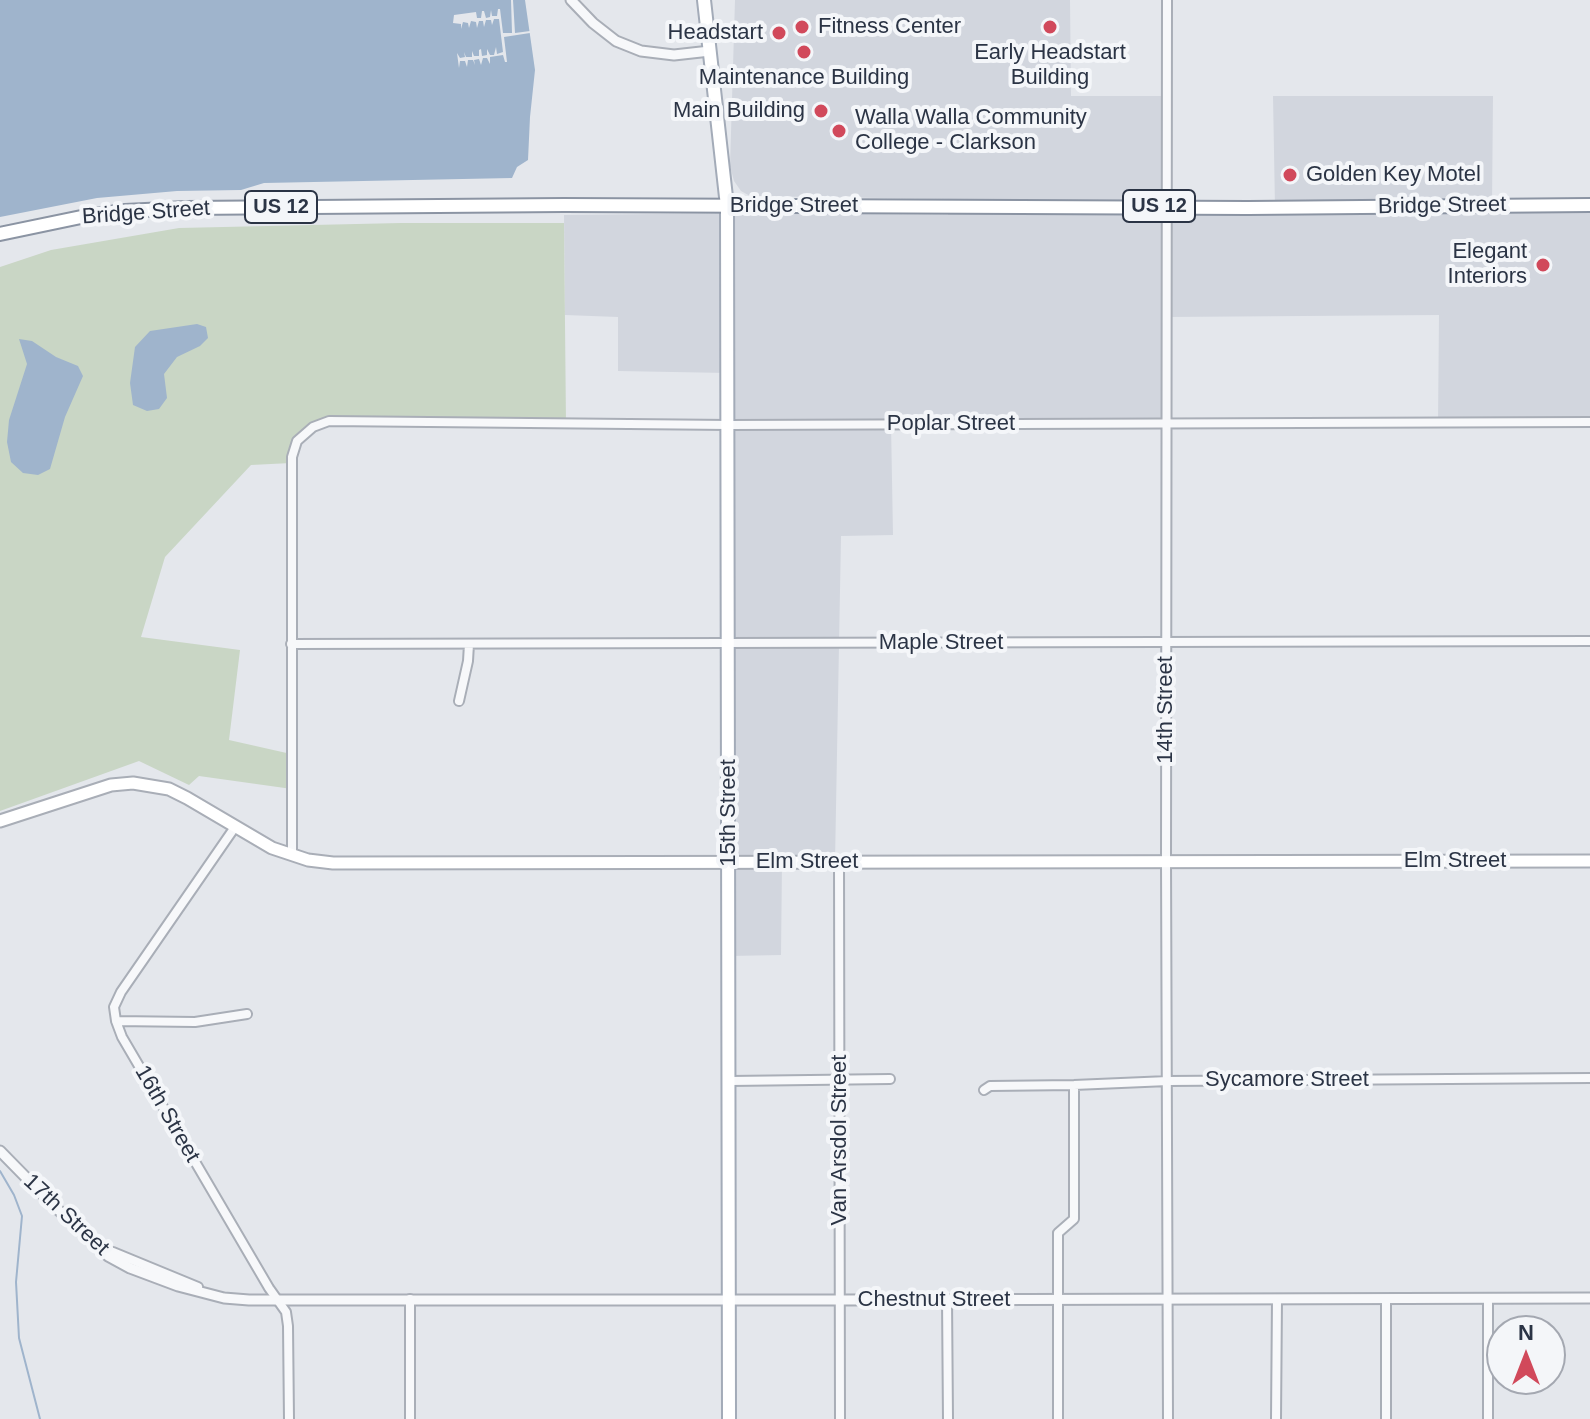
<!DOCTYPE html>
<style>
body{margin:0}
#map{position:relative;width:1590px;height:1419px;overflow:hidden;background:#e4e7ec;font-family:Helvetica,sans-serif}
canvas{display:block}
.north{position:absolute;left:1486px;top:1315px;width:80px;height:80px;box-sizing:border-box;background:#f4f6f9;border:2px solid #a4a8b1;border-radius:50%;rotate:0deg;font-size:22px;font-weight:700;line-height:32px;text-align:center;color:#2b3445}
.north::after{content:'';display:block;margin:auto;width:28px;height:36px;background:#d1495b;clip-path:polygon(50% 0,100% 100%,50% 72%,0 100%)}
</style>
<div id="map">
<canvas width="1590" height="1419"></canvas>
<div class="north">N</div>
</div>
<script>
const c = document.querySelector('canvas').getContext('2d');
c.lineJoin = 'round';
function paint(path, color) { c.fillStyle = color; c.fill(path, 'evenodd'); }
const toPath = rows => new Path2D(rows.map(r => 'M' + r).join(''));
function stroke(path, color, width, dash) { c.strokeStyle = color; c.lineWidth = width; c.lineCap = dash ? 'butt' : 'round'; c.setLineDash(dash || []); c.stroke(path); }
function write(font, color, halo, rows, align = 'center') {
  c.font = font + ' Helvetica,sans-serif'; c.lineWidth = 8; c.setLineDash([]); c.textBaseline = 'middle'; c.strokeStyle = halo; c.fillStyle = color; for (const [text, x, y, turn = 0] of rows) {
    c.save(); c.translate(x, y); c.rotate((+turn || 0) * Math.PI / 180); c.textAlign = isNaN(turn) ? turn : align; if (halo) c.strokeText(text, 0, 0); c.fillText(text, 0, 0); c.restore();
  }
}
paint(toPath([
 [735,0,1070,0,1071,96,1166,96,1166,206,1275,207,1273,96,1493,96,1492,205,1590,205,1590,422,1438,423,1439,315,1167,317,1167,424,891,424,893,535,841,536,835,862,782,862,781,955,729,956,728,373,618,371,618,317,565,315,564,215,754,213,948,215,948,199,750,196,741,191,734,181,730,166]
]), '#d2d6de');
paint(toPath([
 [401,223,564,223,566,424,329,421,297,441,291,463,251,465,165,557,141,637,240,650,229,740,291,754,292,789,199,776,189,785,139,761,0,811,0,267,51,250,179,228]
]), '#c9d6c5');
paint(toPath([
 [0,0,525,0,535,70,530,117,528,160,517,167,512,178,264,183,241,190,177,191,97,198,0,217],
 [197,324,206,327,208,338,200,346,177,357,164,374,167,398,159,409,147,411,133,405,130,383,135,347,150,331],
 [19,339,32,341,56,357,78,366,83,376,65,417,50,469,38,475,23,473,11,462,7,442,9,420,27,364]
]), '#9fb4cc');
paint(toPath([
 [511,0,513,0,515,33,530,31,530,33,504,37,507,62,505,62,503,55,490,57,490,64,487,58,483,58,481,65,479,59,474,60,475,65,473,60,468,60,467,67,465,61,460,61,459,68,457,53,460,58,465,57,464,52,466,57,472,57,472,51,474,56,479,56,479,50,481,49,482,56,487,55,487,49,490,55,494,55,496,47,497,54,503,52,499,19,494,19,492,25,491,20,486,20,484,27,483,21,479,21,477,28,476,22,471,21,469,28,468,23,463,22,461,29,461,24,453,23,454,15,476,12,477,18,481,18,482,11,484,11,486,18,490,17,491,10,492,16,497,16,498,9,500,9,503,33,512,33]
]), '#e4e7ec');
stroke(toPath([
 [0,1171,14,1195,22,1216,16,1282,19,1338,40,1419]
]), '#9fb4cc', 2);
const minor = toPath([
 [1167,0,1166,861,1168,1419],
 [291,644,1590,641],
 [459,701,468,661,469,644],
 [235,827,121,992,114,1007,116,1021,122,1037,269,1288,286,1312,288,1326,289,1419],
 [292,855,292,457,297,441,313,427,329,421,729,425,1590,422],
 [839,861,840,1419],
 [116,1021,195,1022,247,1014],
 [730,1081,890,1079],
 [984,1090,990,1086,1074,1085,1168,1081,1590,1078],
 [113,1252,198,1287],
 [410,1299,410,1419],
 [947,1299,948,1419],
 [1386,1299,1386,1419],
 [1058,1419,1058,1233,1074,1219,1074,1085],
 [1276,1419,1277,1299],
 [1488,1419,1488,1298]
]);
const tertiary = toPath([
 [571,0,593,23,616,41,641,51,674,55,710,51],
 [0,1151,53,1205,108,1256,130,1268,178,1286,224,1298,249,1300,840,1300,1590,1298]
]);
const secondary = toPath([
 [0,821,111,785,133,783,169,789,187,798,272,848,308,860,333,863,1590,861]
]);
const primary = toPath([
 [704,0,727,206,729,1419]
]);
const trunk = toPath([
 [0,234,86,216,125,211,186,208,564,205,1248,208,1590,205]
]);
stroke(minor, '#a9aeb7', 12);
stroke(tertiary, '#a9aeb7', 13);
stroke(secondary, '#a9aeb7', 15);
stroke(primary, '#a3abb8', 16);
stroke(trunk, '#8b94a3', 16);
stroke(minor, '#f7f8fa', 8);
stroke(tertiary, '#f7f8fa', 9);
stroke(secondary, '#fff', 11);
stroke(primary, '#fff', 12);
stroke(trunk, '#fff', 12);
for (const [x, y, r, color] of [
 [802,27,8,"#d1495b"],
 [1050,27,8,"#d1495b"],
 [779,33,8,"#d1495b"],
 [804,52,8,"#d1495b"],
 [821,111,8,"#d1495b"],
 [839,131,8,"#d1495b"],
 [1290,175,8,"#d1495b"],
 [1543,265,8,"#d1495b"]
]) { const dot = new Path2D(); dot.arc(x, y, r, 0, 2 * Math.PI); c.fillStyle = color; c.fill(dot); stroke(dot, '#f4f6f9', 3); }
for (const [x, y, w] of [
 [1159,206,72],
 [281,207,72]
]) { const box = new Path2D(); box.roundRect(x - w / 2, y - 16, w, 32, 6); c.fillStyle = '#f4f6f9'; c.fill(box); stroke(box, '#2b3445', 2); }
write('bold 20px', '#2b3445', null, [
 ["US 12",1159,206],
 ["US 12",281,207]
]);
write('22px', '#2b3445', '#f4f6f9', [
 ["Fitness Center",818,27],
 ["Headstart",763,33,"right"],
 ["Early Headstart",1050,53,"center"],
 ["Building",1050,78,"center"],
 ["Maintenance Building",804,78,"center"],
 ["Main Building",805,111,"right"],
 ["Walla Walla Community",855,118],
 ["College - Clarkson",855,143],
 ["Golden Key Motel",1306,175],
 ["Elegant",1527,252,"right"],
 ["Interiors",1527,277,"right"]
], 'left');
write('22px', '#2b3445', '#f4f6f9', [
 ["Bridge Street",794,206],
 ["Bridge Street",1442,206,-1],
 ["Bridge Street",146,213,-4],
 ["Poplar Street",951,424],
 ["Maple Street",941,643],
 ["14th Street",1166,710,-90],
 ["15th Street",729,813,-90],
 ["Elm Street",1455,861],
 ["Elm Street",807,862],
 ["Sycamore Street",1287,1080],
 ["16th Street",167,1114,60],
 ["Van Arsdol Street",840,1140,-90],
 ["17th Street",66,1215,43],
 ["Chestnut Street",934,1300]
]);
</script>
